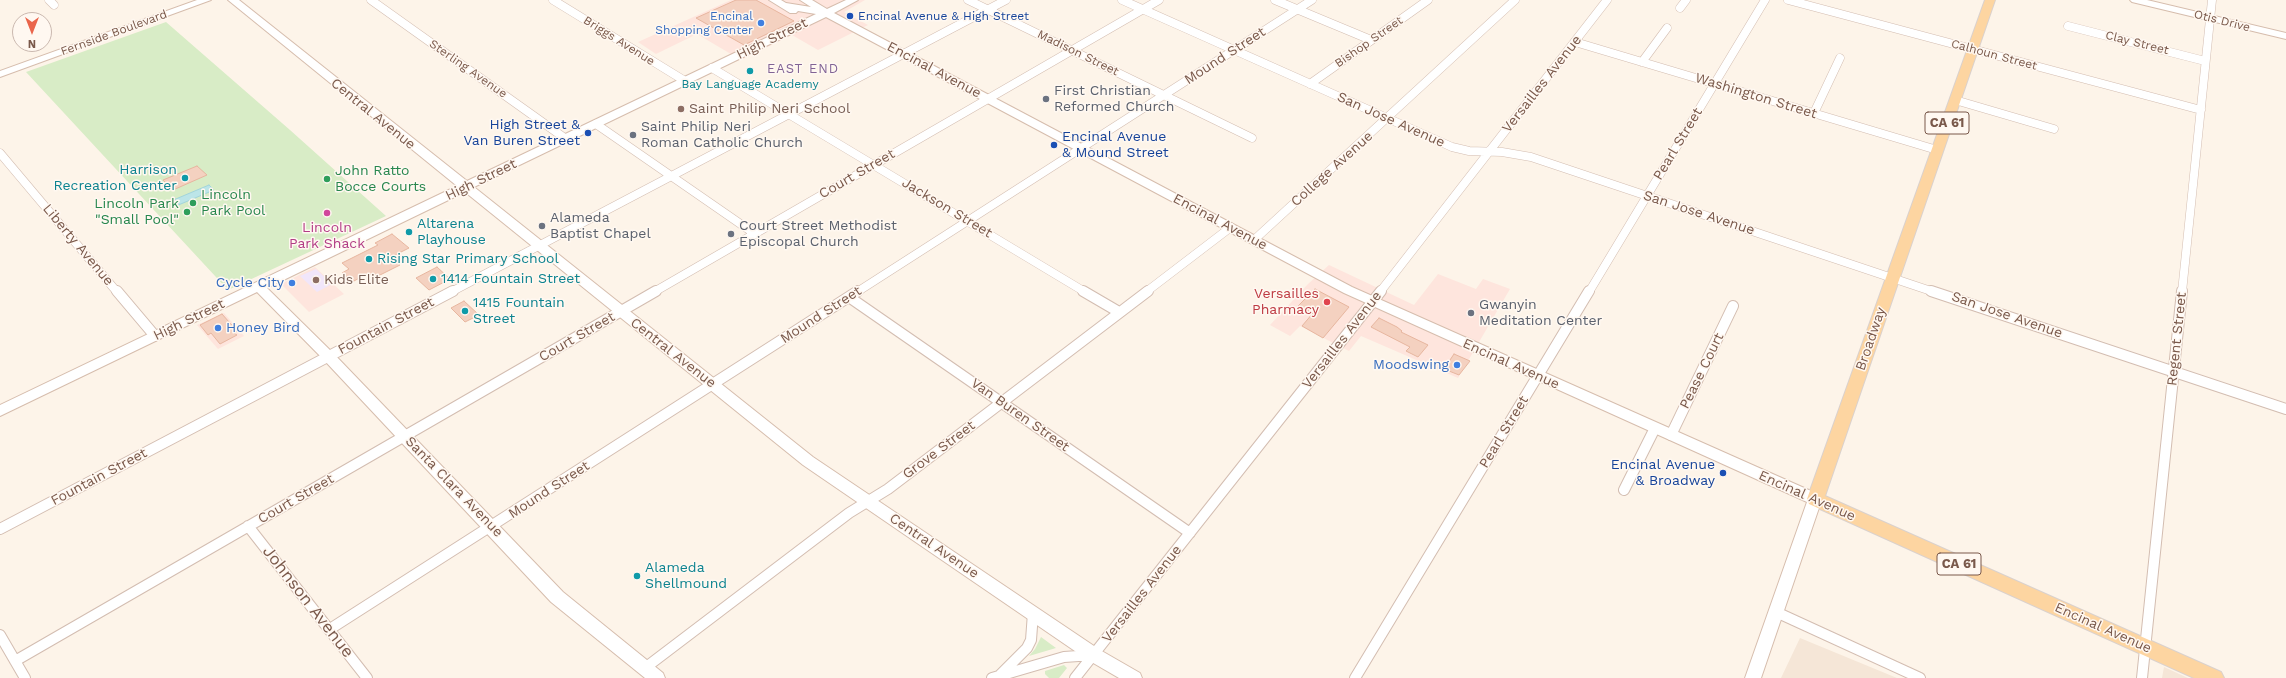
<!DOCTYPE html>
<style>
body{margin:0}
#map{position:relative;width:2286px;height:678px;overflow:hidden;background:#fdf4e9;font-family:"Work Sans",sans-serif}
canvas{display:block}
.north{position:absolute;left:12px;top:12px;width:40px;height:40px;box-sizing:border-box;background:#fff8f1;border:1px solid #cab8af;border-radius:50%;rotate:180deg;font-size:11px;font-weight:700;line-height:16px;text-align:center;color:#7a594b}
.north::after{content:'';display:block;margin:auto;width:14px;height:18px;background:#ea654b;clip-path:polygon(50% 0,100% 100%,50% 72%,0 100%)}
</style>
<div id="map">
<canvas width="2286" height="678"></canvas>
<div class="north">N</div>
</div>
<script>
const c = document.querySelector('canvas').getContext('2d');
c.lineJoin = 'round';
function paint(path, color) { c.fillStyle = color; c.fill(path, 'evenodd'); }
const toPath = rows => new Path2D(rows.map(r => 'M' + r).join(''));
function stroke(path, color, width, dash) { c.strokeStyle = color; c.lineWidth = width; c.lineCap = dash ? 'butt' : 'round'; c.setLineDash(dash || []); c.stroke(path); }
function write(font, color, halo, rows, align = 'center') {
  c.font = font + ' "Work Sans",sans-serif'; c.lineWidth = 3; c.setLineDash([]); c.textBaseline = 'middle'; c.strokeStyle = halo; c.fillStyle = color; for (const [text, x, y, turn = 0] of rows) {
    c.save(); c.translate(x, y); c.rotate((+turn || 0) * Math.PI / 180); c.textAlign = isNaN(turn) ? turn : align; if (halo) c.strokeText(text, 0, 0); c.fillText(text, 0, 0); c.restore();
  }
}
paint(toPath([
 [1800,638,1897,678,1781,678],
 [2164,667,2188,678,2162,678]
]), '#f5e6d7');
paint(toPath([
 [731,0,865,0,844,12,868,25,818,50,792,35,741,60,697,34,656,54,638,42],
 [1329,265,1414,305,1438,274,1476,289,1483,279,1510,289,1458,378,1361,336,1349,351,1300,326,1290,336,1270,325,1308,284],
 [315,267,344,294,309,312,281,284],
 [224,313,244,336,218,349,197,325]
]), '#fee5dd');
paint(toPath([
 [316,269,332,284,317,292,300,276]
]), '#f1e6fa');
paint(toPath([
 [166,22,290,130,386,216,228,290,26,72],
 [1041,637,1056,648,1029,656,1035,649],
 [1064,665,1067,668,1059,678,1049,678,1045,674,1045,671]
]), '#d8ecc6');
const water = toPath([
 [209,185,214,190,176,206,171,201,209,185]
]);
paint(water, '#bce5e8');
stroke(water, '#a2d5db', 1);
const building = toPath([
 [736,0,756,0,794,21,744,45,696,18,736,0],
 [197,166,207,175,173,190,163,180,197,166],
 [392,234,409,248,391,257,400,265,374,278,369,273,352,282,342,273,349,269,342,263,378,245,375,243,392,234],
 [437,267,450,279,429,290,416,278,437,267],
 [1315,289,1349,307,1323,338,1302,326,1313,313,1298,306,1315,289],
 [464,301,479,315,465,322,451,308,464,301],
 [222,314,237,331,234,333,237,335,220,344,211,333,208,335,200,325,222,314],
 [1379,318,1397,327,1402,331,1401,332,1428,345,1418,357,1406,351,1410,347,1371,327,1379,318],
 [1454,354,1470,361,1459,375,1444,369,1454,354]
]);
paint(building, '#f4d1c0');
stroke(building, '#e7b69f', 1);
const streetFar1 = toPath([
 [49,0,54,5],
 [371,0,566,139],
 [553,0,685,81],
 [968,0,1252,138],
 [1122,0,1452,147,1469,151,1502,152,1531,157,1934,292],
 [1275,0,1371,40],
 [1788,0,2201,110],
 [1680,8,1686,0],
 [2068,26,2205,61],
 [1575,42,1937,150],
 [1642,62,1667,28],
 [712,68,1085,292],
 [1310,84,1428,0],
 [1955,100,2054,129],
 [1814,113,1840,58],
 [596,124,755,234],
 [0,153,117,292],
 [1254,240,1515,0],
 [451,292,1006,0],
 [654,292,1159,0],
 [857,292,1312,0],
 [1146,292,1231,227],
 [1380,292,1607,0],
 [1589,292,1765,0],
 [2182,292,2212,0]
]);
const street = toPath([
 [117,291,155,336],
 [1083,291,1119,312],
 [1931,291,2286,409],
 [849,297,1190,533],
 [1671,435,1733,306],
 [1624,490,1655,428],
 [248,526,367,678],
 [0,529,453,291],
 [1776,612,1920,678],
 [330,629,858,291],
 [0,635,25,678],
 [15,661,656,291],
 [645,668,849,513,888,489,1148,291],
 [1000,675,1027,648,1031,640,1033,613],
 [992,678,1064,657,1093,655],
 [1075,678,1381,291],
 [1355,678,1589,291],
 [2142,678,2182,291]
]);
const secondary = toPath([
 [197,0,211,0,0,77,0,71,197,0],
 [228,0,239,0,467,181,816,14,798,11,796,13,790,13,769,0,781,0,786,3,811,7,800,0,812,0,827,9,846,0,858,0,834,13,1352,287,1820,495,1822,499,1761,678,1745,678,1807,502,1344,293,826,17,474,187,813,457,1100,650,1140,673,1142,678,1119,678,1088,660,803,465,465,192,267,288,333,353,563,592,663,673,665,678,645,678,551,602,323,359,257,292,0,416,0,405,457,186,228,0],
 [2130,0,2147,0,2286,33,2286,39,2132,2,2130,0]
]);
const primary = toPath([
 [1985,0,1995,0,1825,496,2221,672,2224,678,2194,678,1809,504,1807,499,1985,0]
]);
stroke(streetFar1, '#d3bdb1', 9);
stroke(street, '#d3bdb1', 12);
stroke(secondary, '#d6bdad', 2);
stroke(primary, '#dad1cd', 2);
stroke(streetFar1, '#fff', 8);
stroke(street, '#fff', 10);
paint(secondary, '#fff');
paint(primary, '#fdd5a1');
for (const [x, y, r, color] of [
 [850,16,4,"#1a4fb4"],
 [761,23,4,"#3f7fe0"],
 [750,71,4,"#0f9aa8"],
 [1046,99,4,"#6b7280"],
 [681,109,4,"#8d6e63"],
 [588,133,4,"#1a4fb4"],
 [633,135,4,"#6b7280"],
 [1054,145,4,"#1a4fb4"],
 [185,178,4,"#0f9aa8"],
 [327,179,4,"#2e9e5b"],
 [193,203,4,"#2e9e5b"],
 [187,212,4,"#2e9e5b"],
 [327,213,4,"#d1479c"],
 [542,226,4,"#6b7280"],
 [409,232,4,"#0f9aa8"],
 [731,234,4,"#6b7280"],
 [369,259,4,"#0f9aa8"],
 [433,279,4,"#0f9aa8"],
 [316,280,4,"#8d6e63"],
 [292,283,4,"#3f7fe0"],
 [1327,302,4,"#e0444e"],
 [465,311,4,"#0f9aa8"],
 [1471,313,4,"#6b7280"],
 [218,328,4,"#3f7fe0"],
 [1457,365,4,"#3f7fe0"],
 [1723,473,4,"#1a4fb4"],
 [637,576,4,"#0f9aa8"]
]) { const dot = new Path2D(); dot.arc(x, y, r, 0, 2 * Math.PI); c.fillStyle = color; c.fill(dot); stroke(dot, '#fff8f1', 1.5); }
write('12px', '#366cbe', '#fff8f1', [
 ["Encinal",753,16],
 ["Shopping Center",753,30]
], 'right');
write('12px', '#164399', '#fff8f1', [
 ["Encinal Avenue & High Street",858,16]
], 'left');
write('12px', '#7a594b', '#fff8f1', [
 ["Otis Drive",2222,21,14],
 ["Fernside Boulevard",114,33,-20],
 ["Briggs Avenue",619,41,32],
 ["Bishop Street",1369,42,-35],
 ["Clay Street",2137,43,14],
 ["Madison Street",1078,53,26],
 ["Calhoun Street",1994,55,15],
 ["Sterling Avenue",468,69,35]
]);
write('12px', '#0d838f', '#fff8f1', [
 ["Bay Language Academy",750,84]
]);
c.letterSpacing = '1px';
write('13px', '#816395', '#fff8f1', [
 ["EAST END",803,69]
]);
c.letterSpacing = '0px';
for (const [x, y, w] of [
 [1947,123,44],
 [1959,564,44]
]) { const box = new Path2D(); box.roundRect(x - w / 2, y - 11, w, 22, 3); c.fillStyle = '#fff8f1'; c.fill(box); stroke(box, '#7a594b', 1); }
write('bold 13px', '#7a594b', null, [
 ["CA 61",1947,123],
 ["CA 61",1959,564]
]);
write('14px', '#7a594b', '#fff8f1', [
 ["High Street",772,39,-26],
 ["Mound Street",1225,56,-33],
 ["Encinal Avenue",934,70,28],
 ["Versailles Avenue",1542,84,-52],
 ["Washington Street",1756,96,17],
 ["Central Avenue",373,114,39],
 ["San Jose Avenue",1391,120,24],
 ["Pearl Street",1678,144,-59],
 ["College Avenue",1332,169,-42],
 ["Court Street",857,174,-30],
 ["High Street",481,180,-26],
 ["Jackson Street",947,208,31],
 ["San Jose Avenue",1699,213,18],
 ["Encinal Avenue",1220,222,28],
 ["Liberty Avenue",78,245,50],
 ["Mound Street",821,315,-33],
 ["San Jose Avenue",2007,315,19],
 ["High Street",189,320,-26],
 ["Fountain Street",386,326,-28],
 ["Court Street",577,337,-30],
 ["Broadway",1871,339,-71],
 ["Regent Street",2177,339,-84],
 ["Versailles Avenue",1342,340,-52],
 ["Central Avenue",673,353,38],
 ["Encinal Avenue",1511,364,24],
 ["Pease Court",1702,371,-64],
 ["Van Buren Street",1020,415,35],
 ["Pearl Street",1504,432,-59],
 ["Grove Street",939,450,-37],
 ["Fountain Street",99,477,-28],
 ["Santa Clara Avenue",454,487,46],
 ["Mound Street",549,490,-33],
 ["Encinal Avenue",1807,496,24],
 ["Court Street",296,499,-30],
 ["Central Avenue",934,546,34],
 ["Versailles Avenue",1142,594,-52],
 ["Encinal Avenue",2103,628,24]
]);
write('14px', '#5b616d', '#fff8f1', [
 ["First Christian",1054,91],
 ["Reformed Church",1054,107],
 ["Saint Philip Neri",641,127],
 ["Roman Catholic Church",641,143],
 ["Alameda",550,218],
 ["Baptist Chapel",550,234],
 ["Court Street Methodist",739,226],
 ["Episcopal Church",739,242],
 ["Gwanyin",1479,305],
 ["Meditation Center",1479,321]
], 'left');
write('14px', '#785e54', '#fff8f1', [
 ["Saint Philip Neri School",689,109],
 ["Kids Elite",324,280]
], 'left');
write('14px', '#164399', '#fff8f1', [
 ["High Street &",580,125],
 ["Van Buren Street",580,141],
 ["Encinal Avenue",1062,137,"left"],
 ["& Mound Street",1062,153,"left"],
 ["Encinal Avenue",1715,465],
 ["& Broadway",1715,481]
], 'right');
write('14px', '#0d838f', '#fff8f1', [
 ["Harrison",177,170,"right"],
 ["Recreation Center",177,186,"right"],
 ["Altarena",417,224],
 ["Playhouse",417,240],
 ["Rising Star Primary School",377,259],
 ["1414 Fountain Street",441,279],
 ["1415 Fountain",473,303],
 ["Street",473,319],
 ["Alameda",645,568],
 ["Shellmound",645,584]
], 'left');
write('14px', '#27864d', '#fff8f1', [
 ["John Ratto",335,171],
 ["Bocce Courts",335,187],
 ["Lincoln",201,195],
 ["Park Pool",201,211],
 ["Lincoln Park",179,204,"right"],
 ["\"Small Pool\"",179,220,"right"]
], 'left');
write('14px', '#b23c85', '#fff8f1', [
 ["Lincoln",327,228],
 ["Park Shack",327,244]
]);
write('14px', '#366cbe', '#fff8f1', [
 ["Cycle City",284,283],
 ["Honey Bird",226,328,"left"],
 ["Moodswing",1449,365]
], 'right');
write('14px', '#be3a42', '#fff8f1', [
 ["Versailles",1319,294],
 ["Pharmacy",1319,310]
], 'right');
write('17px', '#7a594b', '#fff8f1', [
 ["Johnson Avenue",308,602,52]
]);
</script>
